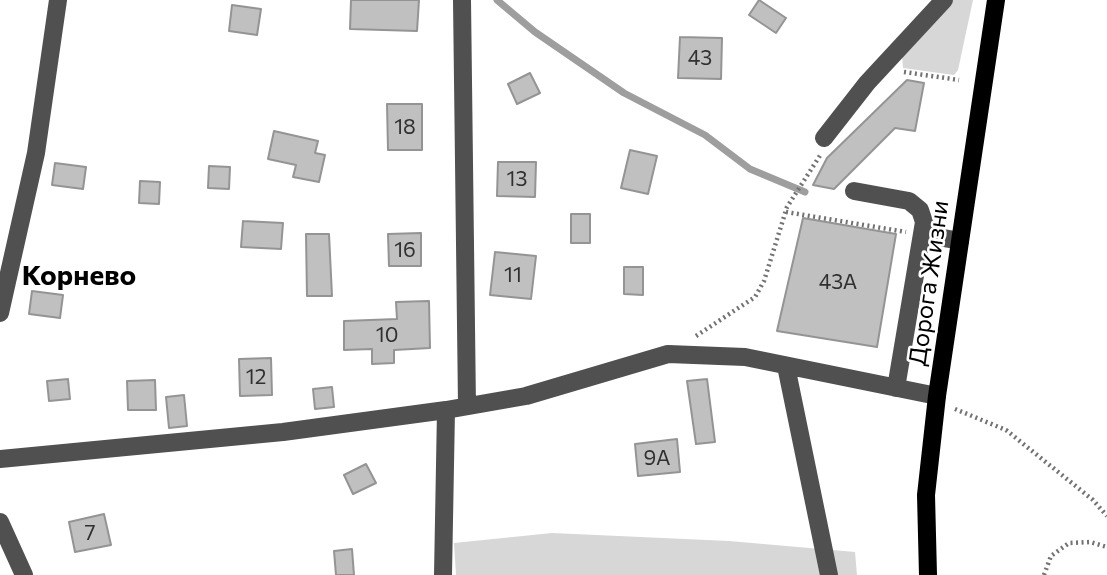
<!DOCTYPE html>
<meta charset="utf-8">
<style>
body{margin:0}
canvas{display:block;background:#fff}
</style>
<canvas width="1107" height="575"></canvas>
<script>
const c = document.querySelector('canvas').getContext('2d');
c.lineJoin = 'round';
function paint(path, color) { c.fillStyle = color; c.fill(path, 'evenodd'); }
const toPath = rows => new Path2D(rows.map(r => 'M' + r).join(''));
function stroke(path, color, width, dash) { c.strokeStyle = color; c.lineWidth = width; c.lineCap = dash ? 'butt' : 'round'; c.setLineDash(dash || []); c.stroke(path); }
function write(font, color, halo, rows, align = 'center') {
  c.font = font + ' Commissioner,sans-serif'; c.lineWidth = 5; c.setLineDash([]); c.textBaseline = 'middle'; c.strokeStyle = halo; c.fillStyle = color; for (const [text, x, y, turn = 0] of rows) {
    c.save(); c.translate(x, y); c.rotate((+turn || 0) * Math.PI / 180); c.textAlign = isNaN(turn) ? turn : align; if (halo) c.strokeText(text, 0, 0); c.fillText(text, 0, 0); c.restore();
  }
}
paint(toPath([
 [951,0,973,0,958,70,954,75,903,68,902,55],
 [552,533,729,541,855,552,857,575,456,575,454,543]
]), '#d7d7d7');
stroke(toPath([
 [497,0,535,32,624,93,705,135,750,169,805,192]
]), '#9e9e9e', 7);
const building = toPath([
 [351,0,419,0,417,31,350,29,351,0],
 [759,0,786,18,776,33,749,15,759,0],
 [232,5,261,9,257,35,229,31,232,5],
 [680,37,722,38,721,79,678,78,680,37],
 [530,73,540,93,517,104,508,84,530,73],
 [907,80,924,83,915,131,895,128,834,189,813,185,827,158,907,80],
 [387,104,422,104,422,150,388,150,387,104],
 [274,131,318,141,315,153,325,155,319,182,293,177,296,165,268,159,274,131],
 [630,150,657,156,648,194,621,188,630,150],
 [498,162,536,162,535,197,497,196,498,162],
 [55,163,86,167,83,189,52,185,55,163],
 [209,166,230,167,229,189,208,188,209,166],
 [140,181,160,182,159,204,139,203,140,181],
 [571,214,590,214,590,243,571,243,571,214],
 [803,218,896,234,877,347,777,331,803,218],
 [243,221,283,223,281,249,241,247,243,221],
 [421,233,421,266,389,266,388,234,421,233],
 [306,234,329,234,332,296,307,296,306,234],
 [495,252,536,256,531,299,490,295,495,252],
 [624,267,643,267,643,295,624,294,624,267],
 [32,291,63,295,60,318,29,314,32,291],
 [429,301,430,348,394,350,394,363,372,364,372,349,344,350,344,321,397,319,396,302,429,301],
 [271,358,272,395,240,396,239,359,271,358],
 [68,379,70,399,49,401,47,381,68,379],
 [707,379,715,442,696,444,687,381,707,379],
 [155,380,156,410,128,410,127,381,155,380],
 [332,387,334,407,315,409,313,389,332,387],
 [184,395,187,426,169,428,166,397,184,395],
 [677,439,680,472,638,476,635,444,677,439],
 [366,464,376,483,353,494,344,475,366,464],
 [104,514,111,545,75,552,69,522,104,514],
 [352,549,354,575,336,575,334,551,352,549]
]);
paint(building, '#c0c0c0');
stroke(building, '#949494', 2);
stroke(toPath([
 [904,72,959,80],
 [786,212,906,232],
 [696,336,755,297,764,281,787,207,821,154],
 [955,409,1006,430,1093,500,1107,516],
 [1044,575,1051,556,1069,543,1090,542,1107,547]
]), '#727272', 4.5, [2, 3.5]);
stroke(toPath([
 [462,0,467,406],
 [824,138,867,83,944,0],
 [854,191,909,201,920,210,924,222,896,388],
 [922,234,960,241],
 [0,313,36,153,58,0],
 [786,366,829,575],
 [0,459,283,432,446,410,526,396,668,354,745,357,937,396],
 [0,522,24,575],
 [443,575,446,410]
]), '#505050', 18);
stroke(toPath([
 [928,575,926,495,937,396,996,0]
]), '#000', 18);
write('21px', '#303030', null, [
 ["43",700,58],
 ["18",405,127],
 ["13",517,179],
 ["16",405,250],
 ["11",513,275],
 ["43А",838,282],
 ["10",387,335],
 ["12",256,377],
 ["9А",657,458],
 ["7",90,533]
]);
write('24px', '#000', '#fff', [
 ["Дорога Жизни",929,283,-82]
]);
write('bold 28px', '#000', '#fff', [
 ["Корнево",79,276]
]);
</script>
